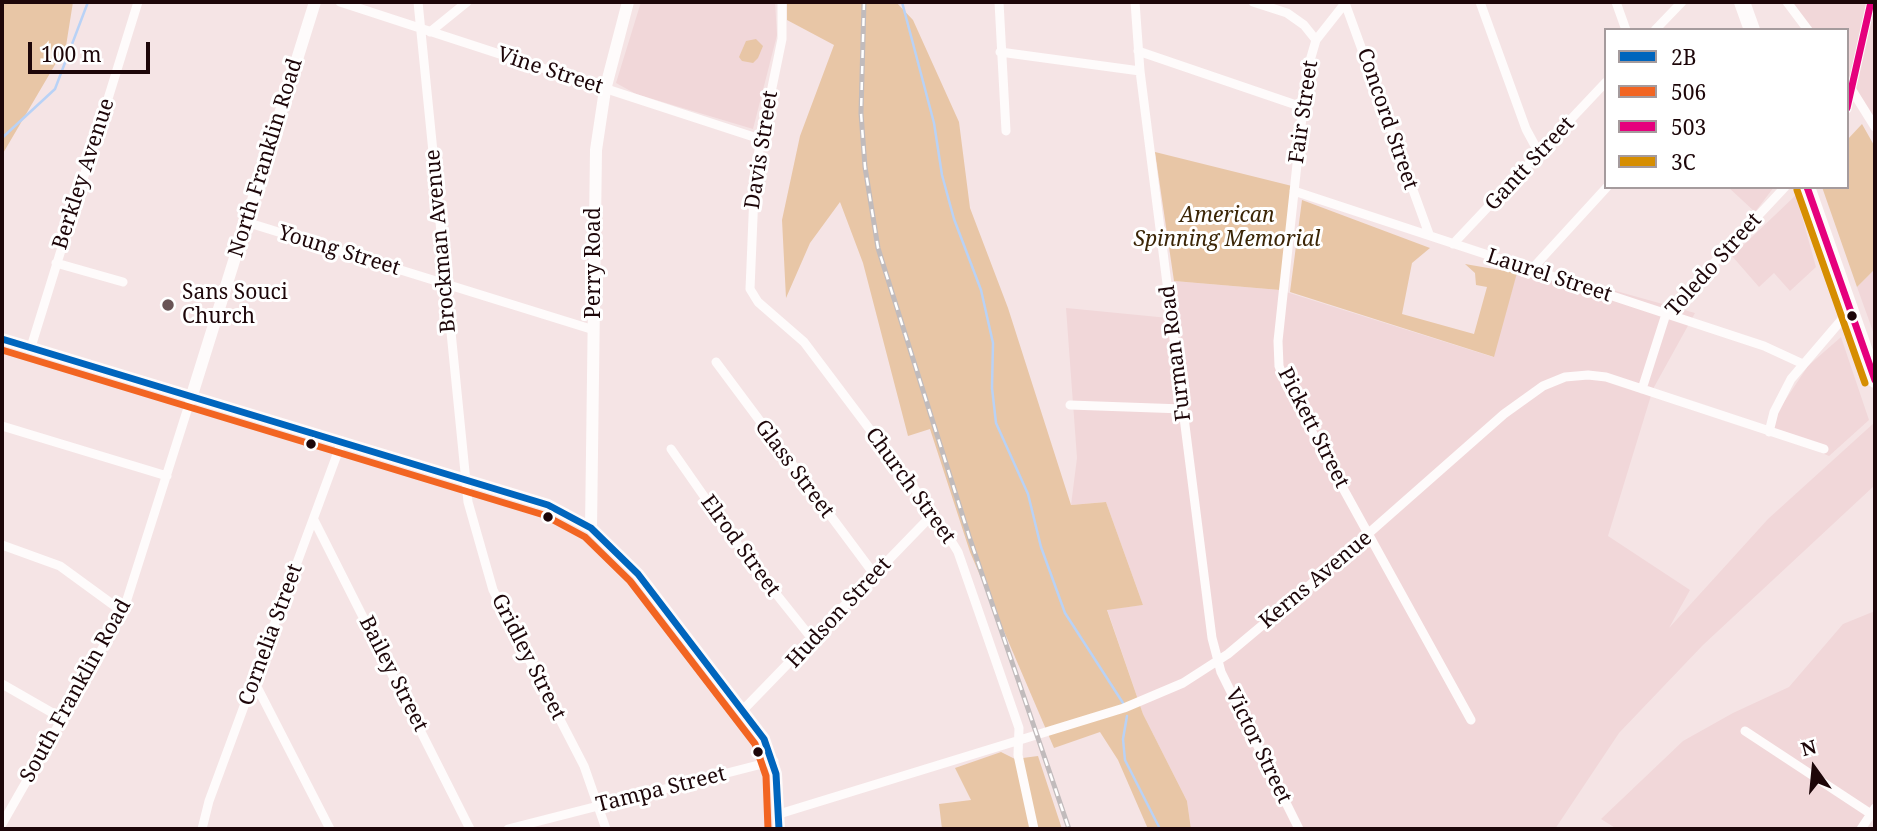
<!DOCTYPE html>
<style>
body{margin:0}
#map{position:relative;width:1877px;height:831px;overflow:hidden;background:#f5e4e5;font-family:"Noto Serif",serif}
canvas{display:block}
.frame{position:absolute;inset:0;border:4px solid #1d0609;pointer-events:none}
.legend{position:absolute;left:1604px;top:28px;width:245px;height:161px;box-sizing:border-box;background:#fff;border:2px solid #a59b9d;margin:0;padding:9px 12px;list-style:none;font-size:21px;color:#1d0609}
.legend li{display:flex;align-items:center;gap:14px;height:35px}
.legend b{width:35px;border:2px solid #a59b9d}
.north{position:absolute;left:1779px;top:733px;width:70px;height:70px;-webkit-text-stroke:5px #fff;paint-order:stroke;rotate:345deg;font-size:19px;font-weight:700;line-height:28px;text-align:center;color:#1d0609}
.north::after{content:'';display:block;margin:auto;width:24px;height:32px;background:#1d0609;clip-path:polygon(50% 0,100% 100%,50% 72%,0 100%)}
.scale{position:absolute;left:28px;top:42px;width:122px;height:32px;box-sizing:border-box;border:4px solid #1d0609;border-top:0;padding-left:9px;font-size:21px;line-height:24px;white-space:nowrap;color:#1d0609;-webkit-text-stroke:5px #fff;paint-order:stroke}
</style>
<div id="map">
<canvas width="1877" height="831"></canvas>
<div class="frame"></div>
<ul class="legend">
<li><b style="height:9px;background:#0065bd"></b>2B</li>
<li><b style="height:9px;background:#f26522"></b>506</li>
<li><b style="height:9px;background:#e5007d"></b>503</li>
<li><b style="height:9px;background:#d68e01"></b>3C</li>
</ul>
<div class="north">N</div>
<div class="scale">100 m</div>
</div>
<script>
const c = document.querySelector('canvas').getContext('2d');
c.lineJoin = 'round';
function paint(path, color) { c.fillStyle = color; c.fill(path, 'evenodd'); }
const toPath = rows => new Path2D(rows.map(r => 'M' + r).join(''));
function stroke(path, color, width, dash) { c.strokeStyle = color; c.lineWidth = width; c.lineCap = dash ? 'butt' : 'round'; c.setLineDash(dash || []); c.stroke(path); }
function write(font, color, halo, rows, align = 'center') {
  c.font = font + ' "Noto Serif",serif'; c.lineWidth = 6; c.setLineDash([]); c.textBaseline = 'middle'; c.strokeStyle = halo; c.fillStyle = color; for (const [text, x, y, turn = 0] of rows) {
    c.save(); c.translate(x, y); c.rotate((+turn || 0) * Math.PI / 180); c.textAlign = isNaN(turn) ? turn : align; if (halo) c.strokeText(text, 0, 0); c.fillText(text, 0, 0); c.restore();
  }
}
paint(toPath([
 [641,2,775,2,777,35,753,129,636,94,616,83],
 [1790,2,1875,2,1875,131,1847,74,1847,30,1813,30],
 [1728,187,1774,187,1755,212],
 [1796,195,1816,267,1790,291,1774,273,1759,287,1732,256],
 [1519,264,1695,313,1653,389,1608,536,1690,590,1669,628,1768,519,1875,422,1875,485,1703,645,1619,733,1555,829,1191,829,1187,801,1143,714,1107,609,1143,605,1106,502,1071,505,1077,458,1066,308,1179,319,1174,281,1280,290,1493,357],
 [1875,269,1875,337,1857,287],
 [1841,337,1869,420,1829,456,1766,429,1808,366],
 [1875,611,1875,814,1864,829,1617,829,1601,819,1683,741,1733,713,1789,687,1843,624]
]), '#f1d7d9');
paint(toPath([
 [2,2,73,2,66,46,2,155],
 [787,2,896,2,913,20,959,122,970,208,1008,308,1071,505,1106,502,1143,605,1107,610,1143,714,1187,801,1191,829,1148,829,1118,760,1100,732,1054,748,970,552,930,429,908,436,863,263,840,202,810,243,786,298,782,220,800,136,834,45,787,20],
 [756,39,763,46,758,58,753,63,742,61,739,57,746,41],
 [1862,124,1875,147,1875,269,1857,287,1822,187,1847,187,1847,140],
 [1155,152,1292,186,1280,290,1174,281],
 [1302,200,1430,248,1412,263,1402,314,1474,334,1487,287,1476,285,1475,273,1465,264,1517,273,1494,357,1290,292],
 [1001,752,1015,759,1038,756,1062,829,942,829,939,804,971,800,955,768]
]), '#e8c6a6');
stroke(toPath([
 [902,2,934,123,942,175,954,219,981,290,993,343,992,388,996,423,1028,494,1041,547,1065,613,1123,703],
 [2,138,55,89,88,2],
 [1127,716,1123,739,1125,760,1160,829]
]), '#b9d2f6', 2.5);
stroke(toPath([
 [340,2,760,139],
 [418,2,468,502,493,590,584,766,606,829],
 [782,2,782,39,755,170,750,289,758,302,804,342,941,524,958,552,1019,728,1018,755,1034,829],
 [999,2,1006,131],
 [1135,2,1140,71,1212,638,1221,672,1299,829],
 [1253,2,1287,13,1304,25,1316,40],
 [1346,2,1316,40,1307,71,1278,341,1279,366,1286,385,1471,720],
 [1480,2,1526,129,1539,153],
 [1616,2,1626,30],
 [1787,2,1808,30],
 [1345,3,1429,234],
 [1655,30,1682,2],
 [430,32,467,2],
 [1138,51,1305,108],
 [1000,52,1140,71],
 [1850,87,1875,127],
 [1847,109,1871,2],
 [1294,191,1764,346,1803,364],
 [246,222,594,330],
 [1453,244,1606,82],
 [56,263,123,282],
 [1531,270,1607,187],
 [31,347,138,2],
 [716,362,874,574],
 [1642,389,1666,314,1785,187],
 [1070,405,1183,409],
 [2,426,167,476],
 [1769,432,1774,412,1791,379,1850,310],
 [671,449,745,555,813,640],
 [314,520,470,829],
 [2,545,60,566,123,612],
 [254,681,330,829],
 [2,684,63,719],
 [743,710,933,514],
 [1745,731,1871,814],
 [779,814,1124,708,1183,683,1228,654,1302,592,1504,414,1543,386,1565,377,1588,375,1606,377,1824,449],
 [2,824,123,612,192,395],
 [202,829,209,801,342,441],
 [508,829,774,761],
 [1861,829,1875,808]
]), '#fefbfb', 9);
stroke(toPath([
 [2,339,548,505,591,528,638,574,764,739,776,774,779,829],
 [192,395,315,2],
 [591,528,596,150,605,90,628,2]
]), '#fefbfb', 12);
stroke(toPath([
 [1742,2,1752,30],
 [1807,187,1875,380]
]), '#fefbfb', 16);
const rail = toPath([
 [864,2,861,113,865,167,878,248,969,536,1069,829]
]);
stroke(rail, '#c1bbbc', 5);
stroke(rail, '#fff', 2.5, [8]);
stroke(toPath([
 [2,339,548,505,591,528,638,574,764,739,776,774,779,829]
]), '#0065bd', 7);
stroke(toPath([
 [2,350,544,515,585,537,630,581,755,744,766,776,768,829]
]), '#f26522', 7);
stroke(toPath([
 [1847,108,1871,2],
 [1807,187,1875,380]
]), '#e5007d', 7);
stroke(toPath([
 [1797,190,1865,383]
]), '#d68e01', 7);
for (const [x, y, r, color] of [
 [168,305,7,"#695456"],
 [1852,316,6,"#1d0609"],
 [311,444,6,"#1d0609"],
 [548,517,6,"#1d0609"],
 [758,752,6,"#1d0609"]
]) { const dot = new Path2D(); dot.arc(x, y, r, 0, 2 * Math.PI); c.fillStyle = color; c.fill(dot); stroke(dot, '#fff', 2.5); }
write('21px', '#1d0609', '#fff', [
 ["Vine Street",550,71,18],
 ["Fair Street",1304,112,-82],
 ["Concord Street",1387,119,71],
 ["Davis Street",762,150,-81],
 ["North Franklin Road",266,158,-73],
 ["Gantt Street",1530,164,-47],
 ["Berkley Avenue",84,174,-72],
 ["Brockman Avenue",441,241,-95],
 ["Young Street",339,251,17],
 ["Perry Road",594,263,-90],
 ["Toledo Street",1714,265,-48],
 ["Laurel Street",1549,276,18],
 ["Furman Road",1176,353,-97],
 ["Pickett Street",1313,428,63],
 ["Glass Street",794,469,53],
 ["Church Street",910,486,54],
 ["Elrod Street",740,546,54],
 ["Kerns Avenue",1316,580,-40],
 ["Hudson Street",839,613,-47],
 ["Cornelia Street",271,635,-70],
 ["Gridley Street",528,657,63],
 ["Bailey Street",393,674,63],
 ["South Franklin Road",76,691,-61],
 ["Victor Street",1258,746,64],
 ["Tampa Street",661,790,-14]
]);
write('italic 21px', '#3b2506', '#fff', [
 ["American",1227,216],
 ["Spinning Memorial",1227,240]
]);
write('21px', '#1d0609', '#fff', [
 ["Sans Souci",182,293],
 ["Church",182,317]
], 'left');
</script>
